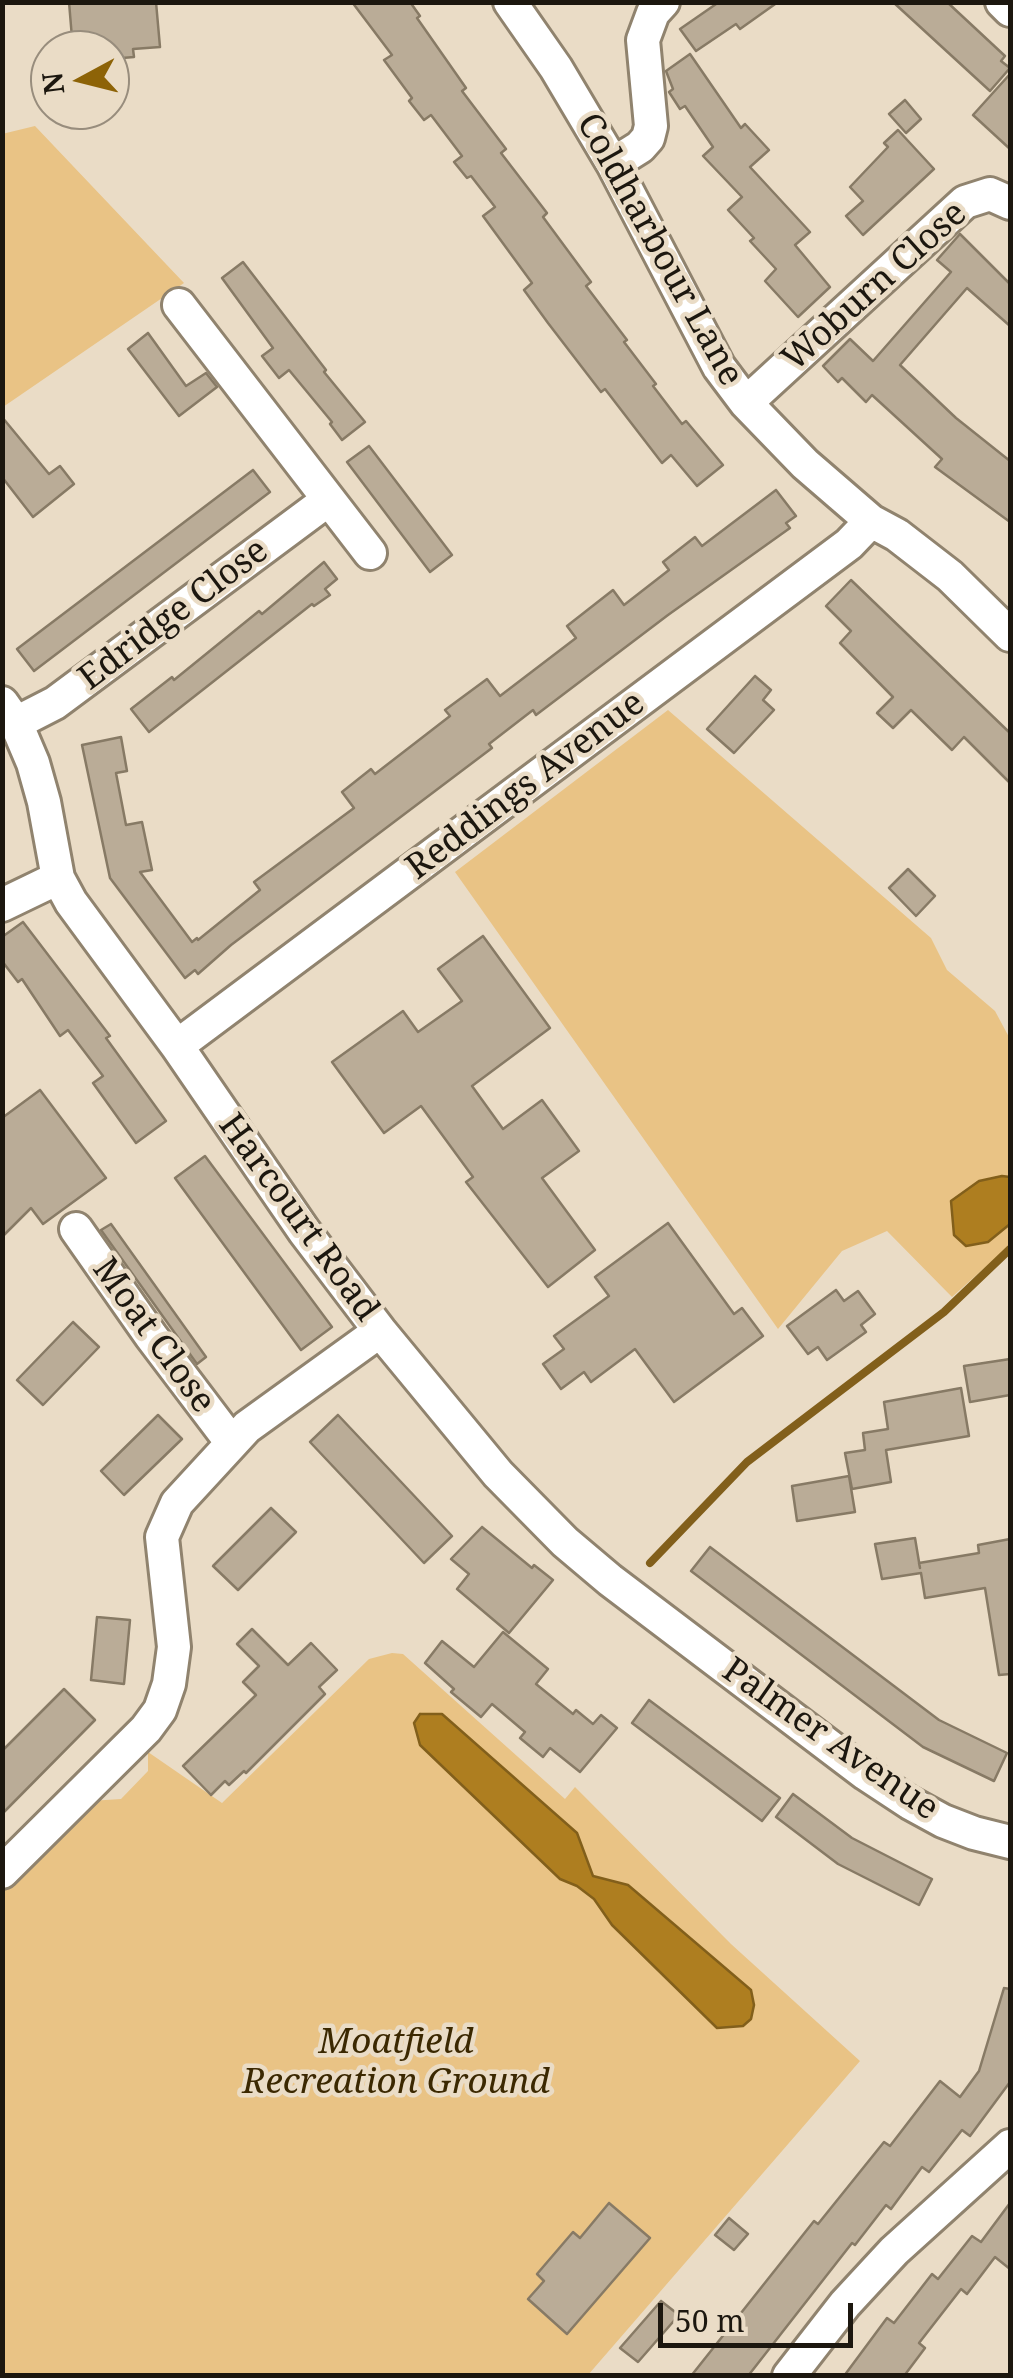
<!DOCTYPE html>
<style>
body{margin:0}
#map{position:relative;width:1013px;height:2378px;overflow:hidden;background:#eadcc6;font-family:"Noto Serif",serif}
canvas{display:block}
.frame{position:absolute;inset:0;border:5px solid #1c170f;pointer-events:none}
.north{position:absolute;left:30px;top:30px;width:100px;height:100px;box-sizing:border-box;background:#eadcc6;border:2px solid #988d7d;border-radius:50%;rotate:263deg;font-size:28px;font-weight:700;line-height:40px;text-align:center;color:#1c170f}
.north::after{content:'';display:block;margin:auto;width:35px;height:45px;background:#8d6307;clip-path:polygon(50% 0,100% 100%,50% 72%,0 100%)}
.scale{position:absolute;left:658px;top:2303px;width:195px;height:45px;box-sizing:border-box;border:5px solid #1c170f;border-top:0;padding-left:12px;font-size:30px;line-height:35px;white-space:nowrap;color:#1c170f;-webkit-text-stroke:8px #eadcc6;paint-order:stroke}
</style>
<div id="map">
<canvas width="1013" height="2378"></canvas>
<div class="frame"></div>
<div class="north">N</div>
<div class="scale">50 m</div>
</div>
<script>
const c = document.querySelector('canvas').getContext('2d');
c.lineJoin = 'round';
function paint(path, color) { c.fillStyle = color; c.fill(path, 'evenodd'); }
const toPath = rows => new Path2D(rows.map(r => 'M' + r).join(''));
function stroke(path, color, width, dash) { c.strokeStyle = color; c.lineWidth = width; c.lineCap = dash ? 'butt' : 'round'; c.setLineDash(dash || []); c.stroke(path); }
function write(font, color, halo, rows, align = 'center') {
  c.font = font + ' "Noto Serif",serif'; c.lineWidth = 9; c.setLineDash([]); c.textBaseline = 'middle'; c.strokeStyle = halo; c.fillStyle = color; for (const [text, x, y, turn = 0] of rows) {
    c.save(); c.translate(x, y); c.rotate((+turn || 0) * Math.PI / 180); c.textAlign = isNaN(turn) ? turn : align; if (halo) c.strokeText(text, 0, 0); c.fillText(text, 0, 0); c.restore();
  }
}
paint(toPath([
 [35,126,184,283,3,407,2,134],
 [668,710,931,938,947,970,995,1011,1010,1039,1010,1177,979,1181,951,1201,988,1242,1010,1224,1010,1245,952,1297,887,1231,842,1251,778,1329,455,872],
 [392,1653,403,1654,565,1799,575,1787,731,1944,860,2061,588,2375,3,2376,3,1889,90,1801,121,1799,148,1771,148,1752,222,1803,369,1659]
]), '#e9c385');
const water = toPath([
 [1002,1176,1010,1177,1010,1224,988,1242,966,1246,954,1235,951,1201,979,1181,1002,1176],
 [420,1714,442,1714,577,1833,593,1876,628,1885,751,1990,754,2005,751,2019,743,2026,717,2028,612,1925,594,1899,577,1886,560,1879,420,1745,414,1723,420,1714]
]);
paint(water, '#ae7e20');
stroke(water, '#825f1b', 2.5);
stroke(toPath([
 [650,1563,747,1462,944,1312,1010,1249]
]), '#825f1b', 8);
const building = toPath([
 [69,2,156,2,160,47,133,49,134,57,110,59,110,50,73,50,69,2],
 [352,2,410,2,420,16,417,18,466,88,462,91,506,149,501,153,547,213,543,217,591,282,586,286,627,340,624,342,656,384,653,386,682,424,686,421,723,465,697,486,671,455,662,463,605,389,601,392,548,323,524,290,532,283,483,216,495,207,471,176,467,178,454,162,462,156,431,115,424,120,409,101,412,98,384,60,392,55,352,2],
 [719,2,778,2,740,29,736,24,696,51,680,29,719,2],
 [893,2,947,2,1005,56,1001,61,1010,68,990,91,893,2],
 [690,54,741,128,745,124,769,150,750,167,810,232,795,245,830,287,798,317,765,281,776,269,750,241,754,238,728,210,742,197,703,156,713,147,685,106,680,109,669,92,673,89,666,71,690,54],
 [1010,74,1010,149,973,115,1010,74],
 [905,100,921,119,906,133,889,114,905,100],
 [898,130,934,169,863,235,846,216,863,201,850,187,888,147,884,143,898,130],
 [960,234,1010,284,1010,326,967,288,900,365,956,418,1010,461,1010,522,935,467,942,459,872,395,866,402,842,378,838,382,823,366,850,339,873,361,951,272,937,260,960,234],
 [243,262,326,370,324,372,365,422,342,440,330,424,332,422,289,370,279,378,262,356,273,348,222,278,243,262],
 [148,333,186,386,206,373,217,387,179,416,128,349,148,333],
 [2,417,49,474,60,466,74,484,33,517,2,477,2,417],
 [369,446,452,555,430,572,347,462,369,446],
 [253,470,270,492,34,671,17,649,253,470],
 [776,490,796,516,786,523,790,528,668,615,536,715,533,710,489,744,492,748,231,945,198,974,195,970,185,978,110,878,82,745,121,737,127,771,116,773,126,825,142,822,152,870,140,872,192,942,197,938,198,940,260,890,254,882,354,808,342,792,371,769,375,774,419,740,450,716,445,710,487,679,500,696,576,638,567,626,613,590,624,605,669,570,663,562,695,537,702,546,776,490],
 [324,562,337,579,325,589,330,595,314,606,312,604,149,732,131,709,172,677,174,680,259,611,262,614,324,562],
 [851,580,1010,733,1010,783,964,737,952,750,911,710,893,728,877,713,893,697,840,643,851,631,826,606,851,580],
 [755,676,771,690,763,700,774,710,734,753,707,729,755,676],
 [908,869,935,896,916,916,889,888,908,869],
 [23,922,110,1036,106,1038,166,1121,136,1143,93,1083,103,1076,68,1030,60,1036,22,979,18,982,2,961,2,937,23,922],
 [483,936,550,1028,472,1086,503,1129,542,1100,579,1151,542,1178,595,1250,548,1287,466,1182,473,1177,421,1106,384,1133,332,1062,403,1011,418,1032,462,1001,438,969,483,936],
 [40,1090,106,1178,43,1224,31,1208,2,1237,2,1118,40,1090],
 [205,1156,332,1327,301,1350,175,1178,205,1156],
 [668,1223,734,1314,742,1308,763,1336,674,1402,635,1349,591,1382,584,1372,561,1389,543,1364,564,1349,554,1336,609,1296,595,1277,668,1223],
 [111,1224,206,1357,197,1364,101,1230,111,1224],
 [836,1290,844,1301,858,1291,875,1314,861,1325,866,1332,827,1360,818,1347,808,1354,787,1326,836,1290],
 [73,1322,99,1347,43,1405,17,1380,73,1322],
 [1010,1359,1010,1395,970,1402,964,1366,1010,1359],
 [961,1388,969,1436,886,1450,891,1482,852,1489,845,1453,865,1450,863,1433,888,1429,884,1402,961,1388],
 [158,1415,182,1439,124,1495,101,1471,158,1415],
 [338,1415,452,1536,424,1563,310,1442,338,1415],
 [849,1476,855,1512,797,1521,792,1486,849,1476],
 [271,1508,296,1532,238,1590,213,1566,271,1508],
 [482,1527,532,1568,534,1565,553,1580,509,1633,457,1589,469,1574,451,1559,482,1527],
 [915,1538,920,1568,919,1563,979,1553,978,1545,1010,1539,1010,1674,999,1675,985,1588,925,1598,921,1573,882,1579,875,1544,915,1538],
 [710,1547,939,1720,1007,1753,994,1781,923,1747,691,1571,710,1547],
 [97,1617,130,1620,124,1684,91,1680,97,1617],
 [252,1629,288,1665,311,1643,337,1670,319,1687,325,1694,246,1773,244,1771,229,1785,225,1781,211,1795,183,1766,256,1695,243,1682,259,1666,237,1644,252,1629],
 [503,1632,548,1669,536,1684,573,1714,576,1710,593,1724,601,1715,617,1728,580,1772,550,1748,543,1757,520,1738,525,1732,492,1704,481,1717,451,1692,454,1689,425,1663,442,1641,474,1667,503,1632],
 [64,1689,95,1720,2,1814,2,1751,64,1689],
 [649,1700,780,1798,762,1821,632,1723,649,1700],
 [793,1794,852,1838,932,1879,919,1905,838,1864,776,1817,793,1794],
 [1004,1988,1010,1989,1010,2082,970,2136,962,2130,929,2172,922,2167,891,2209,886,2205,855,2245,852,2243,748,2376,691,2376,814,2221,818,2224,884,2142,890,2146,940,2081,960,2097,979,2071,1004,1988],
 [609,2203,650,2238,567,2334,528,2299,544,2281,537,2274,573,2232,580,2238,609,2203],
 [1010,2203,1010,2269,995,2257,967,2294,961,2289,919,2343,925,2348,904,2376,844,2376,887,2318,894,2323,932,2274,938,2279,972,2236,981,2242,1010,2203],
 [729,2218,748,2234,734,2250,715,2235,729,2218],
 [661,2301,679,2315,638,2362,620,2348,661,2301]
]);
paint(building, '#baac97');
stroke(building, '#877a65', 2.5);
const minor = toPath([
 [510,2,556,68,613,164,719,367,746,403,805,464,871,521,897,535,950,576,1010,635],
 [1002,2,1010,10],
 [613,164,640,147,648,138,651,126,643,40,653,13,663,2],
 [179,305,370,553],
 [746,403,965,202,990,194,1010,203],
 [2,703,16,723,33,763,44,802,58,878,71,902,177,1046,304,1231,380,1331,498,1474,565,1542,610,1580,866,1774,910,1803,943,1821,974,1833,1010,1842],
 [16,723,55,703,328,500],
 [2,905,58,878],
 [177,1046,849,544,871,521],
 [76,1229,151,1336,232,1443],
 [2,1872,146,1729,160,1710,169,1684,174,1647,162,1537,177,1503,247,1427,380,1331],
 [789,2376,845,2304,894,2251,1010,2146]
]);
stroke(minor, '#90836e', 38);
stroke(minor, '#fff', 32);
write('35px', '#1c170f', '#eadcc6', [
 ["Coldharbour Lane",659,250,61],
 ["Woburn Close",875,287,-42],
 ["Edridge Close",174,615,-37],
 ["Reddings Avenue",526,786,-37],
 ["Harcourt Road",298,1218,54],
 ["Moat Close",153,1336,54],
 ["Palmer Avenue",830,1740,35]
]);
write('italic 35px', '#3b2801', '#eadcc6', [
 ["Moatfield",396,2043],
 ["Recreation Ground",396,2083]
]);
</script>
